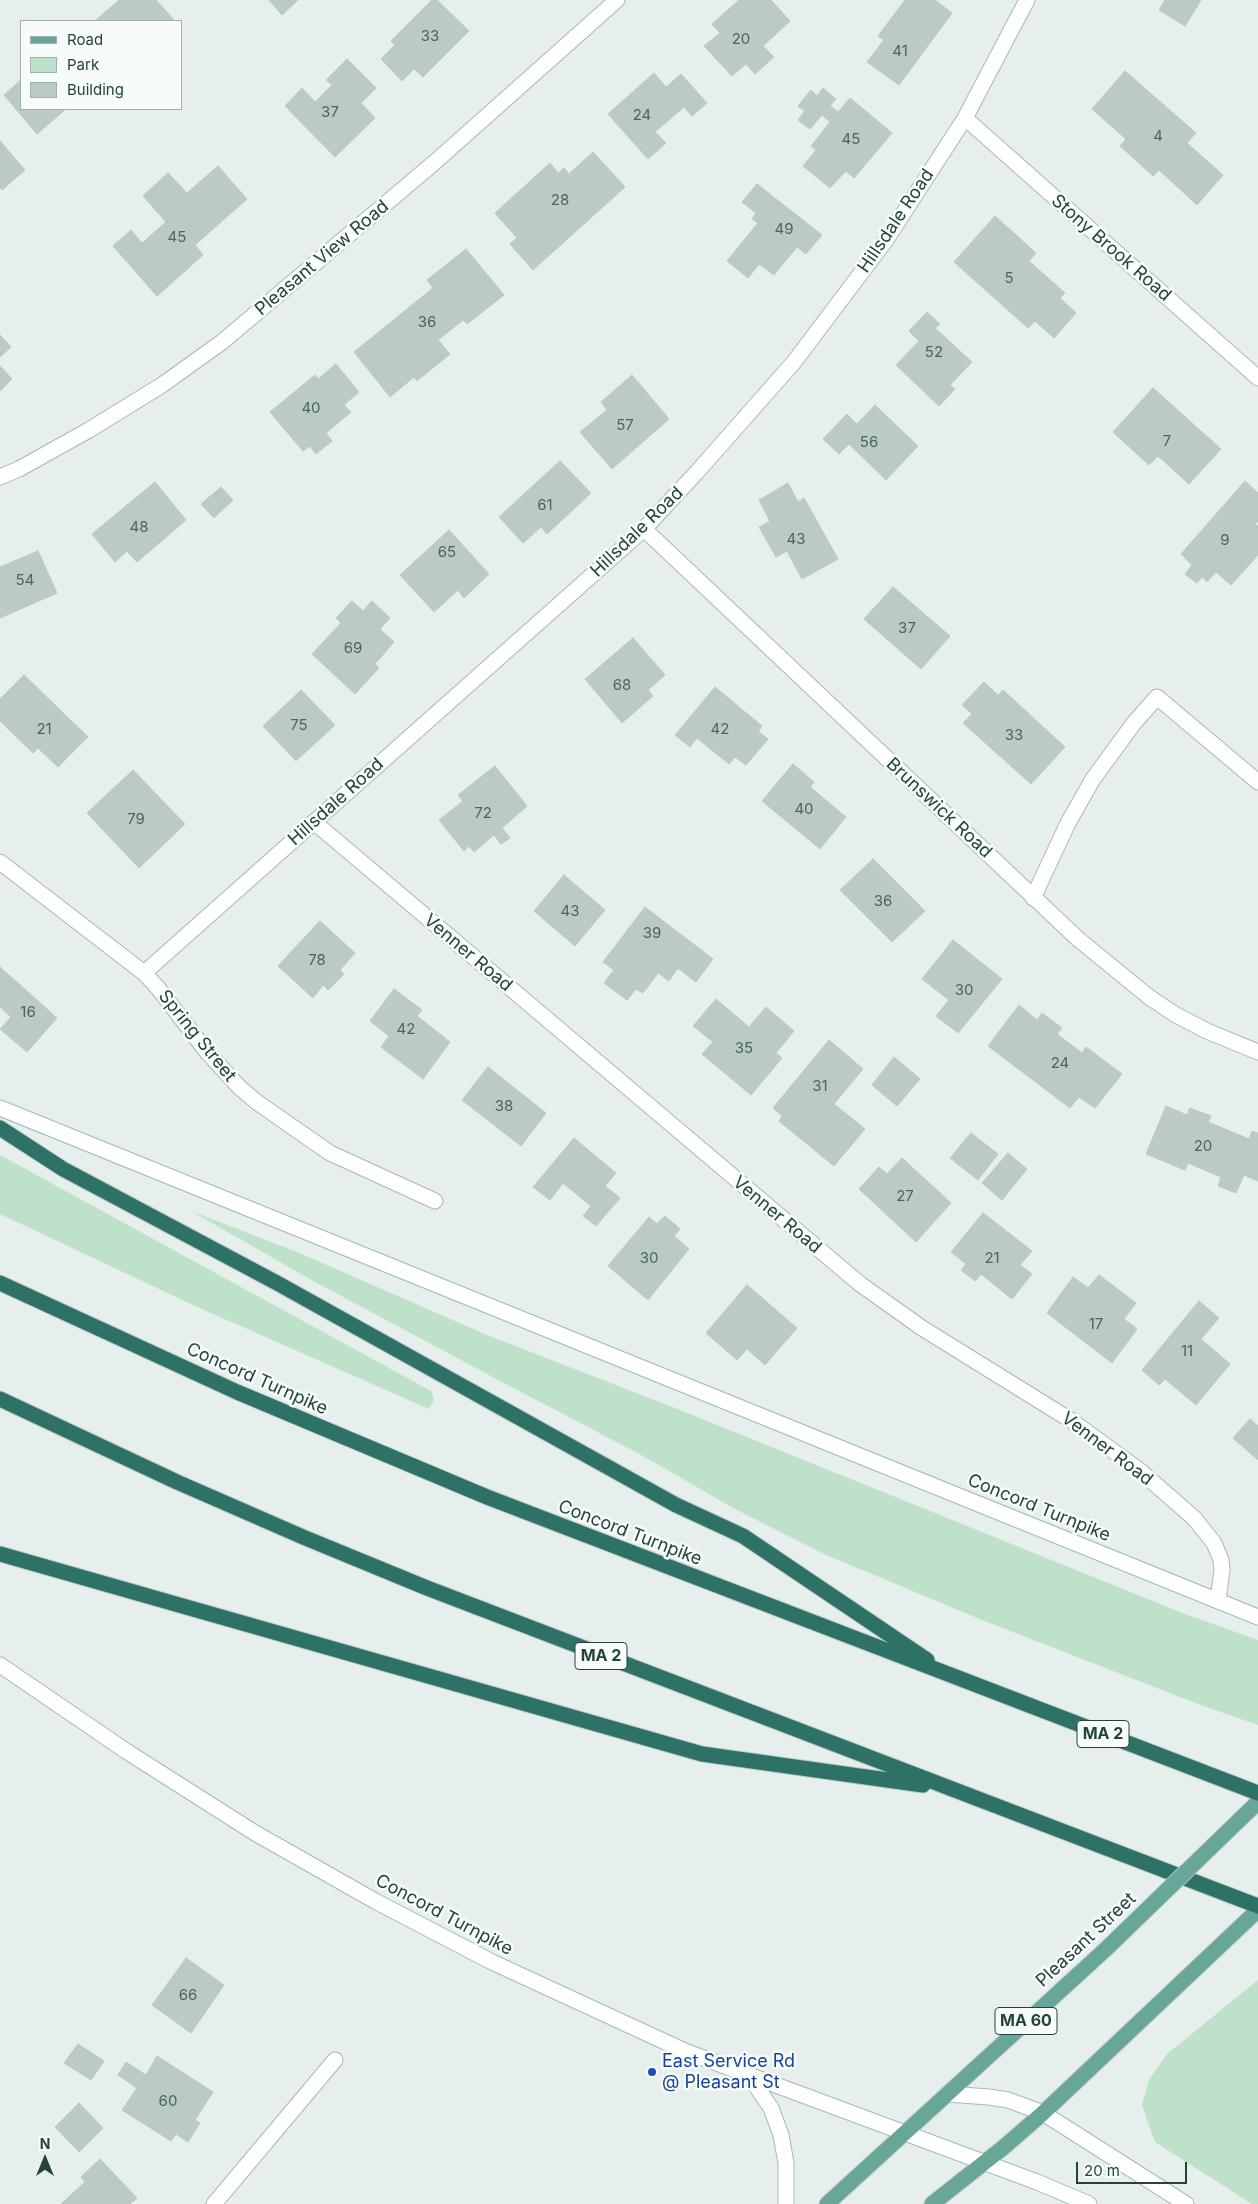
<!DOCTYPE html>
<style>
body{margin:0}
#map{position:relative;width:1258px;height:2204px;overflow:hidden;background:#e6efeb;font-family:Inter,sans-serif}
canvas{display:block}
.legend{position:absolute;left:20px;top:20px;width:162px;height:90px;box-sizing:border-box;background:#f7fbf9;border:1px solid #a2b1ad;margin:0;padding:6px 9px;list-style:none;font-size:15px;color:#23433c}
.legend li{display:flex;align-items:center;gap:10px;height:25px}
.legend b{width:25px;border:1px solid #a2b1ad}
.north{position:absolute;left:20px;top:2134px;width:50px;height:50px;-webkit-text-stroke:4px #f7fbf9;paint-order:stroke;rotate:0deg;font-size:14px;font-weight:700;line-height:20px;text-align:center;color:#23433c}
.north::after{content:'';display:block;margin:auto;width:18px;height:22px;background:#23433c;clip-path:polygon(50% 0,100% 100%,50% 72%,0 100%)}
.scale{position:absolute;left:1076px;top:2162px;width:111px;height:22px;box-sizing:border-box;border:2px solid #23433c;border-top:0;padding-left:6px;font-size:15px;line-height:18px;white-space:nowrap;color:#23433c;-webkit-text-stroke:4px #f7fbf9;paint-order:stroke}
</style>
<div id="map">
<canvas width="1258" height="2204"></canvas>
<ul class="legend">
<li><b style="height:6px;background:#68a69a"></b>Road</li>
<li><b style="height:14px;background:#bee1c9"></b>Park</li>
<li><b style="height:14px;background:#bbcac5"></b>Building</li>
</ul>
<div class="north">N</div>
<div class="scale">20 m</div>
</div>
<script>
const c = document.querySelector('canvas').getContext('2d');
c.lineJoin = 'round';
function paint(path, color) { c.fillStyle = color; c.fill(path, 'evenodd'); }
const toPath = rows => new Path2D(rows.map(r => 'M' + r).join(''));
function stroke(path, color, width, dash) { c.strokeStyle = color; c.lineWidth = width; c.lineCap = dash ? 'butt' : 'round'; c.setLineDash(dash || []); c.stroke(path); }
function write(font, color, halo, rows, align = 'center') {
  c.font = font + ' Inter,sans-serif'; c.lineWidth = 5; c.setLineDash([]); c.textBaseline = 'middle'; c.strokeStyle = halo; c.fillStyle = color; for (const [text, x, y, turn = 0] of rows) {
    c.save(); c.translate(x, y); c.rotate((+turn || 0) * Math.PI / 180); c.textAlign = isNaN(turn) ? turn : align; if (halo) c.strokeText(text, 0, 0); c.fillText(text, 0, 0); c.restore();
  }
}
paint(toPath([
 [0,1155,431,1391,434,1400,429,1409,195,1306,0,1214],
 [191,1211,297,1252,487,1335,675,1408,1185,1614,1258,1640,1258,1725,1198,1704,982,1620,824,1554,735,1509,643,1456,504,1383,315,1282],
 [1258,1980,1258,2204,1252,2204,1155,2142,1142,2105,1149,2080,1167,2054]
]), '#bee1c9');
const building = toPath([
 [119,0,156,0,175,21,95,21,119,0],
 [269,0,298,0,282,15,269,0],
 [432,0,437,0,469,31,423,77,414,69,402,81,381,59,395,45,391,41,432,0],
 [739,0,771,0,790,21,763,46,774,57,755,74,746,64,732,76,704,46,720,33,712,24,739,0],
 [905,0,935,0,952,13,899,85,867,62,884,40,878,36,905,0],
 [1165,0,1201,0,1185,26,1159,10,1165,0],
 [347,59,376,88,361,103,375,118,335,157,285,106,302,88,315,102,332,85,326,80,347,59],
 [1125,71,1196,133,1187,143,1223,175,1197,205,1159,170,1153,176,1120,146,1126,139,1092,109,1125,71],
 [654,73,666,87,681,74,707,103,692,116,684,107,655,132,666,143,648,159,608,114,654,73],
 [21,80,21,109,66,109,37,134,4,95,21,80],
 [823,88,836,99,830,106,838,112,850,98,892,133,854,178,846,171,830,188,803,166,816,150,811,146,830,122,822,115,810,129,798,120,805,111,798,106,811,90,817,96,823,88],
 [0,141,25,170,2,190,0,188,0,141],
 [593,152,625,187,533,270,510,244,517,238,495,213,550,163,558,173,564,168,569,174,593,152],
 [218,166,247,199,195,245,203,255,157,296,113,246,131,230,142,243,166,222,143,196,168,173,187,193,218,166],
 [757,184,822,235,806,254,797,247,774,275,759,264,748,278,727,261,758,223,752,219,756,213,742,202,757,184],
 [995,216,1036,253,1029,261,1065,293,1060,298,1076,313,1054,338,1035,321,1028,328,954,262,995,216],
 [466,249,504,295,467,324,463,320,438,340,450,354,417,381,414,377,390,397,354,352,433,288,427,280,466,249],
 [927,312,940,324,935,328,972,362,950,385,955,389,939,406,896,365,919,341,909,331,927,312],
 [0,335,11,347,0,357,0,335],
 [336,364,359,392,344,405,351,412,326,433,332,441,316,454,310,446,303,451,270,412,315,375,318,379,336,364],
 [0,366,12,379,0,391,0,366],
 [632,375,669,419,612,469,580,432,607,410,601,402,632,375],
 [1153,388,1221,449,1189,484,1158,456,1149,465,1113,432,1153,388],
 [875,405,918,446,886,480,849,444,839,454,823,439,847,414,857,424,875,405],
 [560,461,591,493,547,534,541,527,523,543,499,517,560,461],
 [1245,481,1258,493,1258,521,1255,524,1258,526,1258,555,1231,585,1216,572,1207,582,1202,577,1197,583,1185,574,1192,565,1181,554,1245,481],
 [155,482,186,520,137,562,127,551,115,562,92,534,155,482],
 [788,483,798,502,804,498,838,559,802,579,787,551,776,557,759,527,770,521,759,500,788,483],
 [221,487,233,500,214,518,201,504,221,487],
 [449,530,489,574,464,598,458,590,434,612,400,575,449,530],
 [38,551,57,593,0,618,0,567,38,551],
 [893,587,950,636,921,669,864,619,893,587],
 [352,601,363,611,372,601,390,618,380,629,394,642,375,664,379,668,355,694,312,654,341,623,336,618,352,601],
 [633,638,665,675,648,690,653,696,622,723,585,679,633,638],
 [24,675,88,737,58,767,38,748,33,753,0,721,0,699,24,675],
 [984,682,998,695,1003,690,1065,747,1031,784,963,723,972,714,962,705,984,682],
 [715,687,762,726,758,731,768,739,746,765,735,757,729,764,697,738,690,747,675,735,715,687],
 [301,690,335,725,296,761,263,726,301,690],
 [793,764,814,782,810,787,846,817,820,849,762,801,793,764],
 [495,766,527,806,502,828,510,838,501,844,494,835,474,852,469,846,464,851,439,820,463,801,458,795,495,766],
 [133,770,185,824,139,868,87,813,133,770],
 [873,859,925,911,892,942,840,890,873,859],
 [564,875,605,910,575,946,534,911,564,875],
 [645,907,713,959,696,982,678,968,669,981,658,973,643,993,636,989,627,1000,604,983,614,970,603,962,645,907],
 [320,921,355,953,340,970,344,974,328,990,323,985,313,998,278,966,320,921],
 [953,940,1002,979,958,1033,936,1016,949,1000,922,979,953,940],
 [0,967,57,1018,27,1052,0,1029,11,1017,0,1007,0,967],
 [394,989,422,1010,417,1016,450,1042,423,1079,381,1047,389,1036,370,1021,394,989],
 [716,999,749,1027,766,1007,794,1031,776,1053,782,1058,751,1095,702,1054,713,1042,693,1026,716,999],
 [1019,1005,1037,1020,1042,1013,1062,1028,1057,1034,1082,1053,1086,1047,1122,1074,1095,1108,1079,1097,1070,1108,988,1046,1019,1005],
 [829,1040,863,1069,834,1104,865,1129,834,1166,779,1121,782,1116,773,1108,829,1040],
 [894,1057,920,1079,897,1106,872,1085,894,1057],
 [488,1067,546,1113,521,1146,462,1100,488,1067],
 [1166,1106,1187,1115,1190,1108,1211,1116,1208,1122,1249,1139,1252,1131,1258,1133,1258,1181,1244,1175,1236,1193,1218,1186,1221,1177,1188,1163,1185,1170,1146,1154,1166,1106],
 [971,1133,998,1154,978,1180,950,1158,971,1133],
 [574,1138,616,1173,605,1186,620,1198,596,1226,583,1216,591,1206,563,1183,550,1200,533,1187,574,1138],
 [1008,1153,1027,1169,1002,1200,982,1183,1008,1153],
 [902,1158,951,1203,916,1242,859,1189,879,1167,887,1174,902,1158],
 [983,1213,1032,1251,1020,1265,1032,1274,1012,1299,981,1274,975,1281,961,1270,966,1264,951,1252,983,1213],
 [665,1216,680,1229,674,1236,689,1249,648,1300,608,1266,649,1217,657,1224,665,1216],
 [1099,1275,1136,1303,1124,1319,1137,1329,1112,1363,1047,1313,1073,1277,1088,1288,1099,1275],
 [747,1285,797,1328,765,1365,747,1349,737,1360,706,1333,747,1285],
 [1199,1301,1219,1318,1201,1339,1230,1364,1196,1405,1165,1379,1159,1385,1142,1370,1199,1301],
 [1250,1419,1258,1426,1258,1460,1233,1438,1250,1419],
 [186,1958,224,1985,191,2033,152,2005,186,1958],
 [78,2044,104,2061,91,2080,64,2063,78,2044],
 [157,2056,213,2092,195,2120,200,2123,188,2142,176,2134,171,2141,122,2110,137,2088,118,2075,126,2062,146,2075,157,2056],
 [79,2103,103,2128,79,2152,55,2127,79,2103],
 [100,2159,137,2198,130,2204,61,2204,85,2182,81,2177,100,2159]
]);
paint(building, '#bbcac5');
stroke(building, '#b7c9c3', 1);
const lane = toPath([
 [1033,898,1068,823,1093,779,1134,723,1157,697,1258,782]
]);
const street = toPath([
 [965,118,1258,378],
 [0,477,19,469,89,430,162,385,222,342,435,162,617,0],
 [644,529,1078,939,1149,997,1176,1015,1207,1031,1258,1052],
 [314,822,860,1284,922,1328,1072,1421,1139,1470,1194,1518,1214,1543,1221,1560,1222,1570,1218,1601],
 [0,862,144,973,158,988,207,1052,240,1088,258,1103,330,1153,435,1201],
 [144,973,644,529,697,472,794,362,886,240,965,118,1027,0],
 [214,2204,335,2060]
]);
const secondary = toPath([
 [0,1108,1258,1617],
 [0,1665,126,1751,255,1833,375,1901,492,1962,687,2052,1037,2182,1089,2204],
 [748,2078,756,2086,771,2108,781,2135,786,2163,786,2204],
 [947,2094,989,2097,1008,2100,1043,2113,1186,2204]
]);
const primary = toPath([
 [1199,1859,1258,1802],
 [827,2204,1106,1949],
 [932,2204,1004,2147,1043,2113,1258,1910]
]);
const highway = toPath([
 [0,1128,63,1169,277,1283,676,1505,743,1536,927,1660],
 [0,1283,237,1392,487,1497,1258,1793],
 [0,1399,177,1482,303,1537,427,1588,1258,1906],
 [0,1554,702,1754,923,1785]
]);
stroke(lane, '#a8b8b3', 17);
stroke(street, '#a8b8b3', 17);
stroke(secondary, '#a3bcb4', 17);
stroke(primary, '#c1cac8', 17);
stroke(highway, '#c1cac8', 17);
stroke(lane, '#fff', 15);
stroke(street, '#fff', 15);
stroke(secondary, '#fff', 15);
stroke(primary, '#68a69a', 15);
stroke(highway, '#2d7167', 15);
const primaryBridge = toPath([
 [1106,1949,1199,1859]
]);
stroke(primaryBridge, '#c1cac8', 17, []);
stroke(primaryBridge, '#68a69a', 15);
for (const [x, y, r, color] of [
 [652,2072,5,"#1a4fb4"]
]) { const dot = new Path2D(); dot.arc(x, y, r, 0, 2 * Math.PI); c.fillStyle = color; c.fill(dot); stroke(dot, '#f7fbf9', 2); }
write('15px', '#49655e', null, [
 ["33",430,36],
 ["20",741,39],
 ["41",900,51],
 ["37",330,112],
 ["24",642,115],
 ["4",1158,136],
 ["45",851,139],
 ["28",560,200],
 ["49",784,229],
 ["45",177,237],
 ["5",1009,278],
 ["36",427,322],
 ["52",934,352],
 ["40",311,408],
 ["57",625,425],
 ["7",1167,441],
 ["56",869,442],
 ["61",545,505],
 ["48",139,527],
 ["43",796,539],
 ["9",1225,540],
 ["65",447,552],
 ["54",25,580],
 ["37",907,628],
 ["69",353,648],
 ["68",622,685],
 ["75",299,725],
 ["21",44,729],
 ["42",720,729],
 ["33",1014,735],
 ["40",804,809],
 ["72",483,813],
 ["79",136,819],
 ["36",883,901],
 ["43",570,911],
 ["39",652,933],
 ["78",317,960],
 ["30",964,990],
 ["16",28,1012],
 ["42",406,1029],
 ["35",744,1048],
 ["24",1060,1063],
 ["31",820,1086],
 ["38",504,1106],
 ["20",1203,1146],
 ["27",905,1196],
 ["30",649,1258],
 ["21",992,1258],
 ["17",1096,1324],
 ["11",1187,1351],
 ["66",188,1995],
 ["60",168,2101]
]);
for (const [x, y, w] of [
 [601,1656,52],
 [1103,1734,52],
 [1026,2021,62]
]) { const box = new Path2D(); box.roundRect(x - w / 2, y - 13.5, w, 27, 4); c.fillStyle = '#f7fbf9'; c.fill(box); stroke(box, '#23433c', 1); }
write('bold 16px', '#23433c', null, [
 ["MA 2",601,1656],
 ["MA 2",1103,1734],
 ["MA 60",1026,2021]
]);
write('18px', '#23433c', '#f7fbf9', [
 ["Hillsdale Road",896,221,-56],
 ["Stony Brook Road",1111,248,41],
 ["Pleasant View Road",322,258,-40],
 ["Hillsdale Road",637,532,-44],
 ["Hillsdale Road",336,802,-42],
 ["Brunswick Road",939,808,43],
 ["Venner Road",468,953,40],
 ["Spring Street",197,1036,51],
 ["Venner Road",777,1215,40],
 ["Concord Turnpike",257,1379,24],
 ["Venner Road",1107,1449,37],
 ["Concord Turnpike",1039,1508,22],
 ["Concord Turnpike",630,1533,21],
 ["Concord Turnpike",444,1915,28],
 ["Pleasant Street",1086,1940,-43]
]);
write('18px', '#164399', '#f7fbf9', [
 ["East Service Rd",662,2062],
 ["@ Pleasant St",662,2083]
], 'left');
</script>
